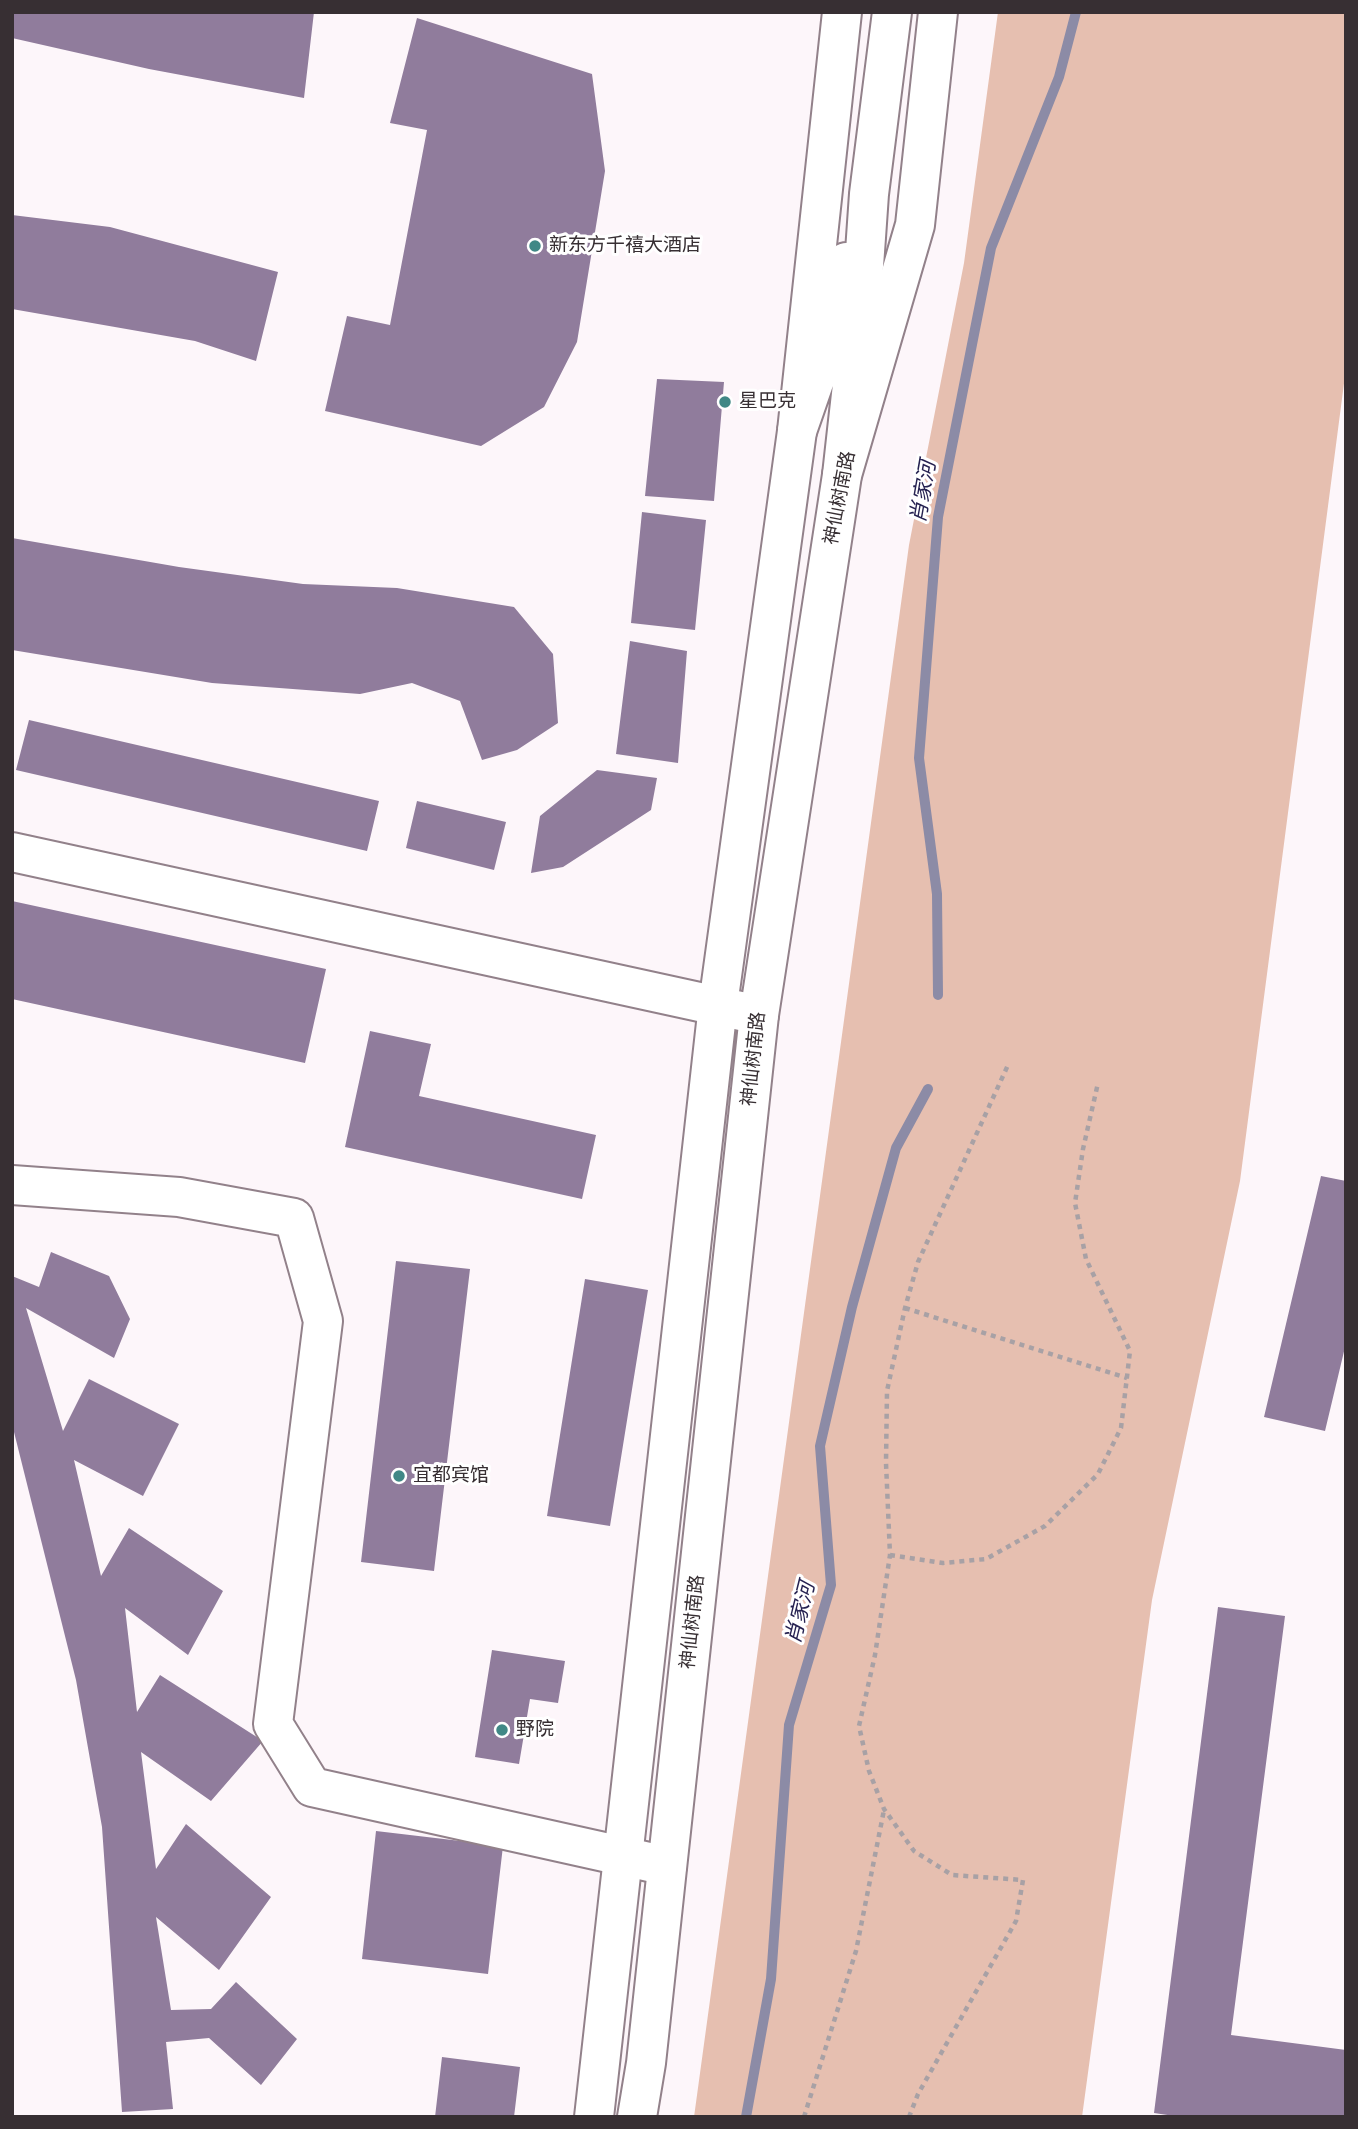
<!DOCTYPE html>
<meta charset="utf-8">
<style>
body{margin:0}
#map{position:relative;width:1358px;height:2129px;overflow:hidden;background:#fdf6fa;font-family:Manrope,sans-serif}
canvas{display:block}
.frame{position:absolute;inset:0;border:14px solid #372f33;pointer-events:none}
</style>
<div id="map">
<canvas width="1358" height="2129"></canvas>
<div class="frame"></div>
</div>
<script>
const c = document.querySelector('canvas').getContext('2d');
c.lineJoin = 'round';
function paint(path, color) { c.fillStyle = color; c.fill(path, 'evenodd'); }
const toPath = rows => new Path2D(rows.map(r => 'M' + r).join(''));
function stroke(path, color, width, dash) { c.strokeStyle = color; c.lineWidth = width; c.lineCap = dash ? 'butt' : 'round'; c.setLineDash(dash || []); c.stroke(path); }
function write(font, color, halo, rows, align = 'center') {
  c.font = font + ' Manrope,"Noto Sans SC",sans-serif'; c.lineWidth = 6; c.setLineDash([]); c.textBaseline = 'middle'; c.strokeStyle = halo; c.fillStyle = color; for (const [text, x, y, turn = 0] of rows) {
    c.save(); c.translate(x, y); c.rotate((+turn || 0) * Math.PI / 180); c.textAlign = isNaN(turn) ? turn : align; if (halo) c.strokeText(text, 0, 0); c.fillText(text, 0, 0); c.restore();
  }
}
paint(toPath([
 [998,12,1346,12,1346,368,1240,1181,1152,1600,1082,2117,694,2117,909,545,964,263]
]), '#e6bfb0');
stroke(toPath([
 [938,995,937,894,919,758,938,517,991,248,1059,77,1076,12],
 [746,2117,771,1979,789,1725,831,1585,820,1446,852,1307,896,1148,928,1089]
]), '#8c8ba6', 10);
paint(toPath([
 [12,12,314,12,304,98,149,69,12,38],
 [417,18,592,74,605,171,577,342,544,407,481,446,325,411,347,316,390,325,427,130,390,123],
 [12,215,110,227,278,272,256,361,195,341,12,309],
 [657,379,724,382,714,501,645,496],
 [642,512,706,520,695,630,631,623],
 [12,538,179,567,303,584,397,588,514,607,553,654,558,723,517,750,482,760,460,701,412,683,360,694,212,683,12,650],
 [630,641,687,651,678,763,616,754],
 [29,720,379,801,367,851,16,770],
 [597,770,657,778,651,810,563,867,531,873,540,816],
 [417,801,506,822,494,870,406,848],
 [12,901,326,969,305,1063,12,999],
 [370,1031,431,1044,419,1096,596,1135,582,1199,345,1147],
 [1321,1176,1346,1181,1346,1343,1325,1431,1264,1417],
 [51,1252,109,1276,130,1319,114,1358,26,1308,63,1431,89,1379,179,1424,143,1496,74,1460,101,1576,129,1528,223,1591,188,1655,125,1608,137,1712,160,1675,263,1741,211,1801,141,1752,156,1869,186,1824,271,1897,219,1970,156,1917,171,2010,211,2009,236,1982,297,2039,261,2085,209,2038,166,2042,173,2109,122,2112,102,1827,76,1680,12,1424,12,1276,39,1287],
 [396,1261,470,1269,434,1571,361,1562],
 [585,1279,648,1290,610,1526,547,1516],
 [1218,1607,1285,1616,1231,2035,1346,2050,1346,2117,1181,2117,1154,2113],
 [492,1650,565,1661,558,1703,530,1699,519,1764,475,1757],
 [376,1831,503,1846,488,1974,362,1959],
 [442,2057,520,2067,514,2117,435,2117]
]), '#907c9c');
const minor = toPath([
 [12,852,759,1015],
 [12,1185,179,1197,294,1218,323,1321,273,1724,312,1787,667,1866]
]);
const major = toPath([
 [594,2117,718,1005,797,431,842,12],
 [637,2117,646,2063,759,1015,842,475,915,225,938,12]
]);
const highway = toPath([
 [797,431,820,365,846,262],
 [842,475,862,295,869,194,892,12]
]);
stroke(minor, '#92818a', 42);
stroke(major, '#92818a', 42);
stroke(highway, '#92818a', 42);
stroke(toPath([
 [905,1308,1127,1378],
 [890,1555,943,1563,986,1559,1045,1526,1098,1474,1121,1428,1130,1351,1086,1259,1075,1203,1083,1149,1098,1083],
 [804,2117,856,1951,884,1810],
 [909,2117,918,2094,1016,1921,1023,1880,952,1875,914,1851,884,1809,869,1771,859,1726,875,1655,890,1555,886,1463,887,1391,905,1308,918,1262,1008,1065]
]), '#a8a1a5', 4.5, [5, 5]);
stroke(minor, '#fff', 38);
stroke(major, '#fff', 38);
stroke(highway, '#fff', 38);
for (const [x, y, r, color] of [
 [535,246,7,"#408886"],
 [725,402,7,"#408886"],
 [399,1476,7,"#408886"],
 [502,1730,7,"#408886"]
]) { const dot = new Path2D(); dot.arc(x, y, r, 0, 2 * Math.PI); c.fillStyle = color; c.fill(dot); stroke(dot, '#fff', 2.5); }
write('19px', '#372f33', '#fff', [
 ["新东方千禧大酒店",549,246],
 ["星巴克",739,402],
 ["宜都宾馆",413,1476],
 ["野院",516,1730]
], 'left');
write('19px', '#372f33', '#fff', [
 ["神仙树南路",840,498,-79],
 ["神仙树南路",754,1059,-84],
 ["神仙树南路",693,1622,-84]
]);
write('italic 21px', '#262251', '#fff', [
 ["肖家河",924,492,-80],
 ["肖家河",801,1613,-76]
]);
</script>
